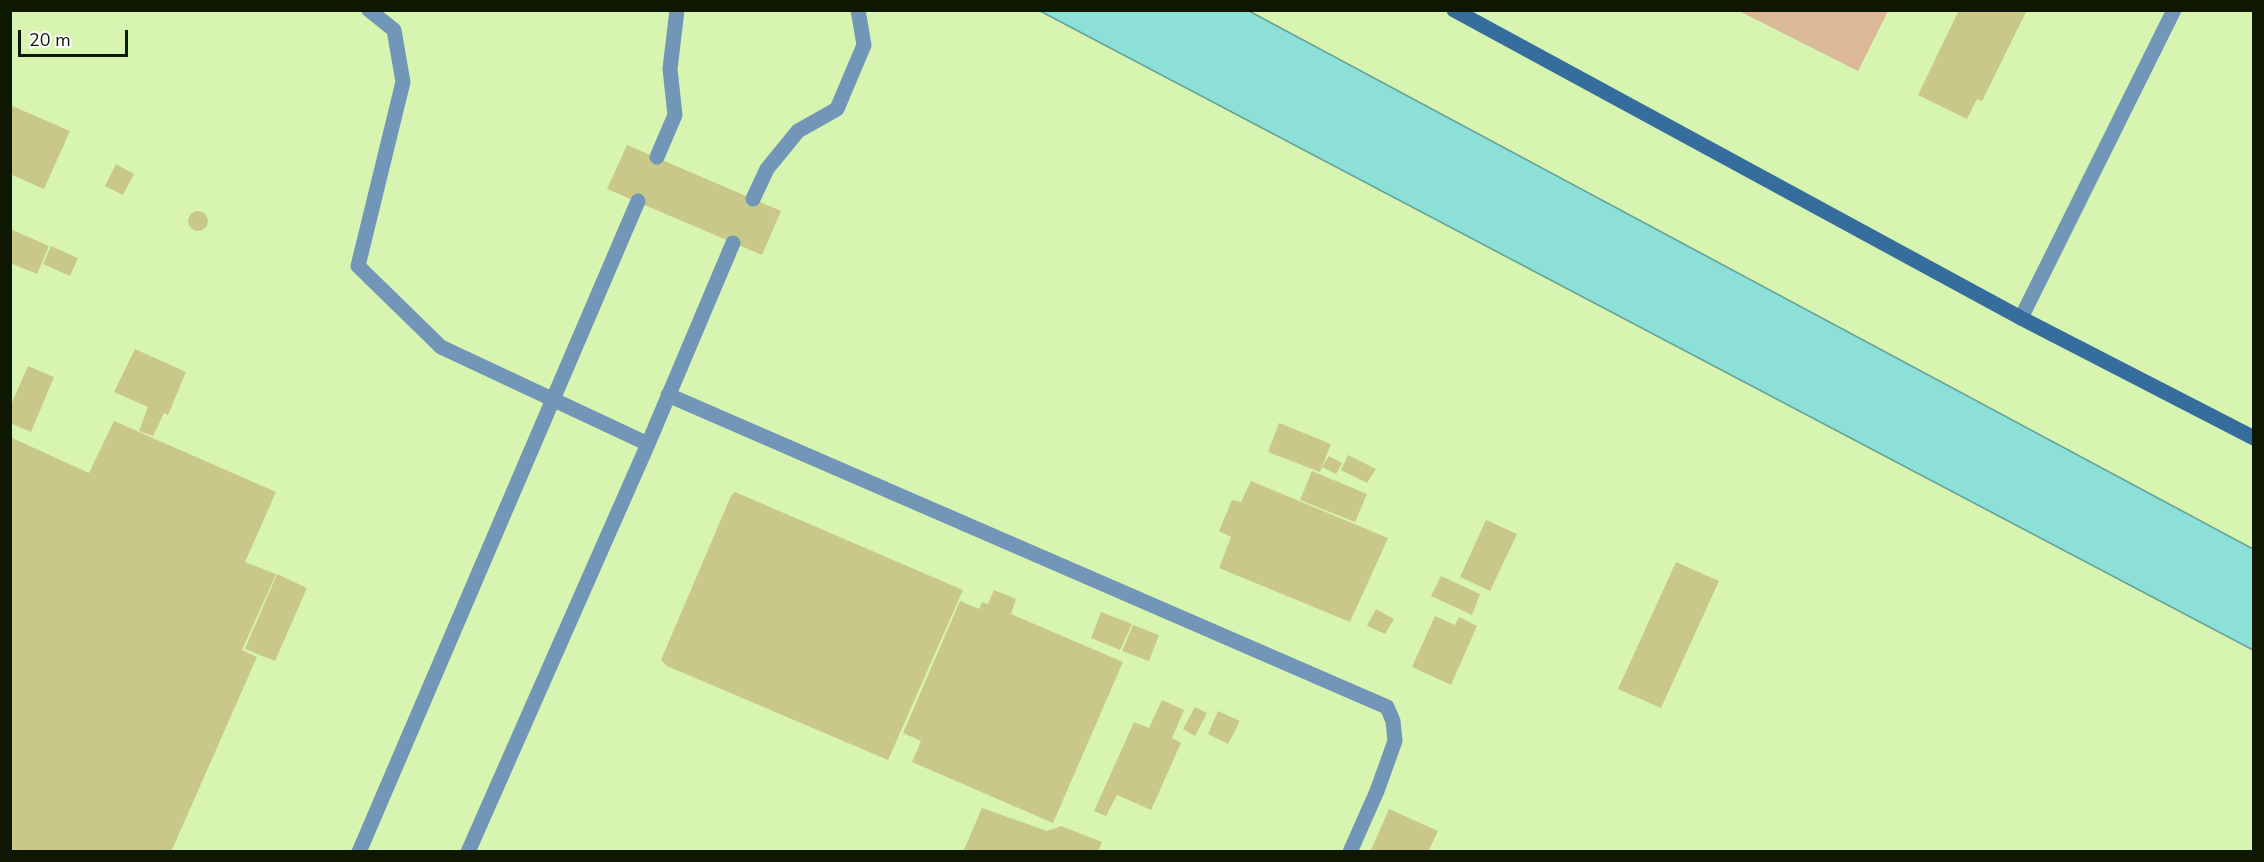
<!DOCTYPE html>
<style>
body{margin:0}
#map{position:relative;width:2264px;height:862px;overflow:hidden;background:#d7f5b1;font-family:"Nunito Sans",sans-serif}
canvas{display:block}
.frame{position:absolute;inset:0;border:12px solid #0d1701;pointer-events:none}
.scale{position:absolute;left:18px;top:30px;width:110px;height:27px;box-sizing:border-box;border:3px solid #0d1701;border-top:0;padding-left:8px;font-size:18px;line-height:21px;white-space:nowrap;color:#0d1701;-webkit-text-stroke:4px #fff;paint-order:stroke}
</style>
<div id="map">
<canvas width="2264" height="862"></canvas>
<div class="frame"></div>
<div class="scale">20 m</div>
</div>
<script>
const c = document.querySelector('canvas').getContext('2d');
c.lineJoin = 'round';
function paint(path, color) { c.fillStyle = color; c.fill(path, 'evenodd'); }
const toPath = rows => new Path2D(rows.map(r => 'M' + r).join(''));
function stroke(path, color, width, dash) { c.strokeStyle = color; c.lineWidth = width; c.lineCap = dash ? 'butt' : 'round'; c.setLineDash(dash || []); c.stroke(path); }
paint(toPath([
 [1739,11,1888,11,1858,71]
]), '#dbb997');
const water = toPath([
 [1040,11,1249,11,2253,549,2253,650,1040,11]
]);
paint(water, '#8de0d7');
stroke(water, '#67a497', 1.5);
paint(toPath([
 [1959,10,2027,10,1982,101,1977,99,1967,119,1918,95],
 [10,105,70,131,44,189,10,174],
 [627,145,781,211,762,255,607,189],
 [116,164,134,174,123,195,105,186],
 '188 221a10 10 0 1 1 20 0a10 10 0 1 1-20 0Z',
 [10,229,49,246,37,274,10,263],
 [51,246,78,258,70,276,43,264],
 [135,349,186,372,168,415,164,413,153,436,139,431,148,407,114,392],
 [28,366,54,377,31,432,10,423,10,407],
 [114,421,276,492,245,562,276,574,242,650,257,657,171,852,10,852,10,437,89,473],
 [1279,423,1331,444,1320,472,1268,452],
 [1348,455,1376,469,1367,483,1341,470],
 [1329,456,1342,463,1336,474,1322,467],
 [1312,471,1367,494,1355,522,1300,500],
 [1251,481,1388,538,1350,622,1219,568,1231,537,1219,531,1232,500,1241,502],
 [735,492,963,590,888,760,667,666,661,660,731,496],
 [1486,520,1517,534,1490,591,1460,577],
 [1676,562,1719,581,1661,708,1618,689],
 [277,574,307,588,275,661,245,649],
 [1441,576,1480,594,1472,615,1431,596],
 [994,590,1016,599,1011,614,1123,662,1053,823,912,762,921,741,903,733,960,601,979,609,982,602,988,604],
 [1376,609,1394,619,1385,634,1367,626],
 [1101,612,1132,624,1120,650,1091,638],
 [1435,616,1455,625,1459,617,1477,626,1451,685,1412,667],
 [1133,625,1159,635,1149,661,1122,651],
 [1162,700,1184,710,1172,738,1181,743,1151,810,1117,795,1106,816,1094,811,1134,722,1149,728],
 [1195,707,1207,713,1195,736,1183,729],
 [1218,711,1240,721,1228,744,1208,734],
 [982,808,1047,831,1061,826,1102,842,1098,852,963,852],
 [1389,809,1438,831,1428,852,1370,852]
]), '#c9c889');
stroke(toPath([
 [369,10,394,30,403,82,358,266,441,347,648,444],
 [657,157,675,115,670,69,677,10],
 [753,199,767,169,798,131,837,109,864,45,858,10],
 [668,395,1387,707,1393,721,1395,741,1377,791,1350,852],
 [359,852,638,201],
 [468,852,648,444,733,243]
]), '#7296b7', 15);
stroke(toPath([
 [2021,318,2174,10]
]), '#7296b7', 15);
stroke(toPath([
 [1454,10,2021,318,2254,438]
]), '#356d9d', 15);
</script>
